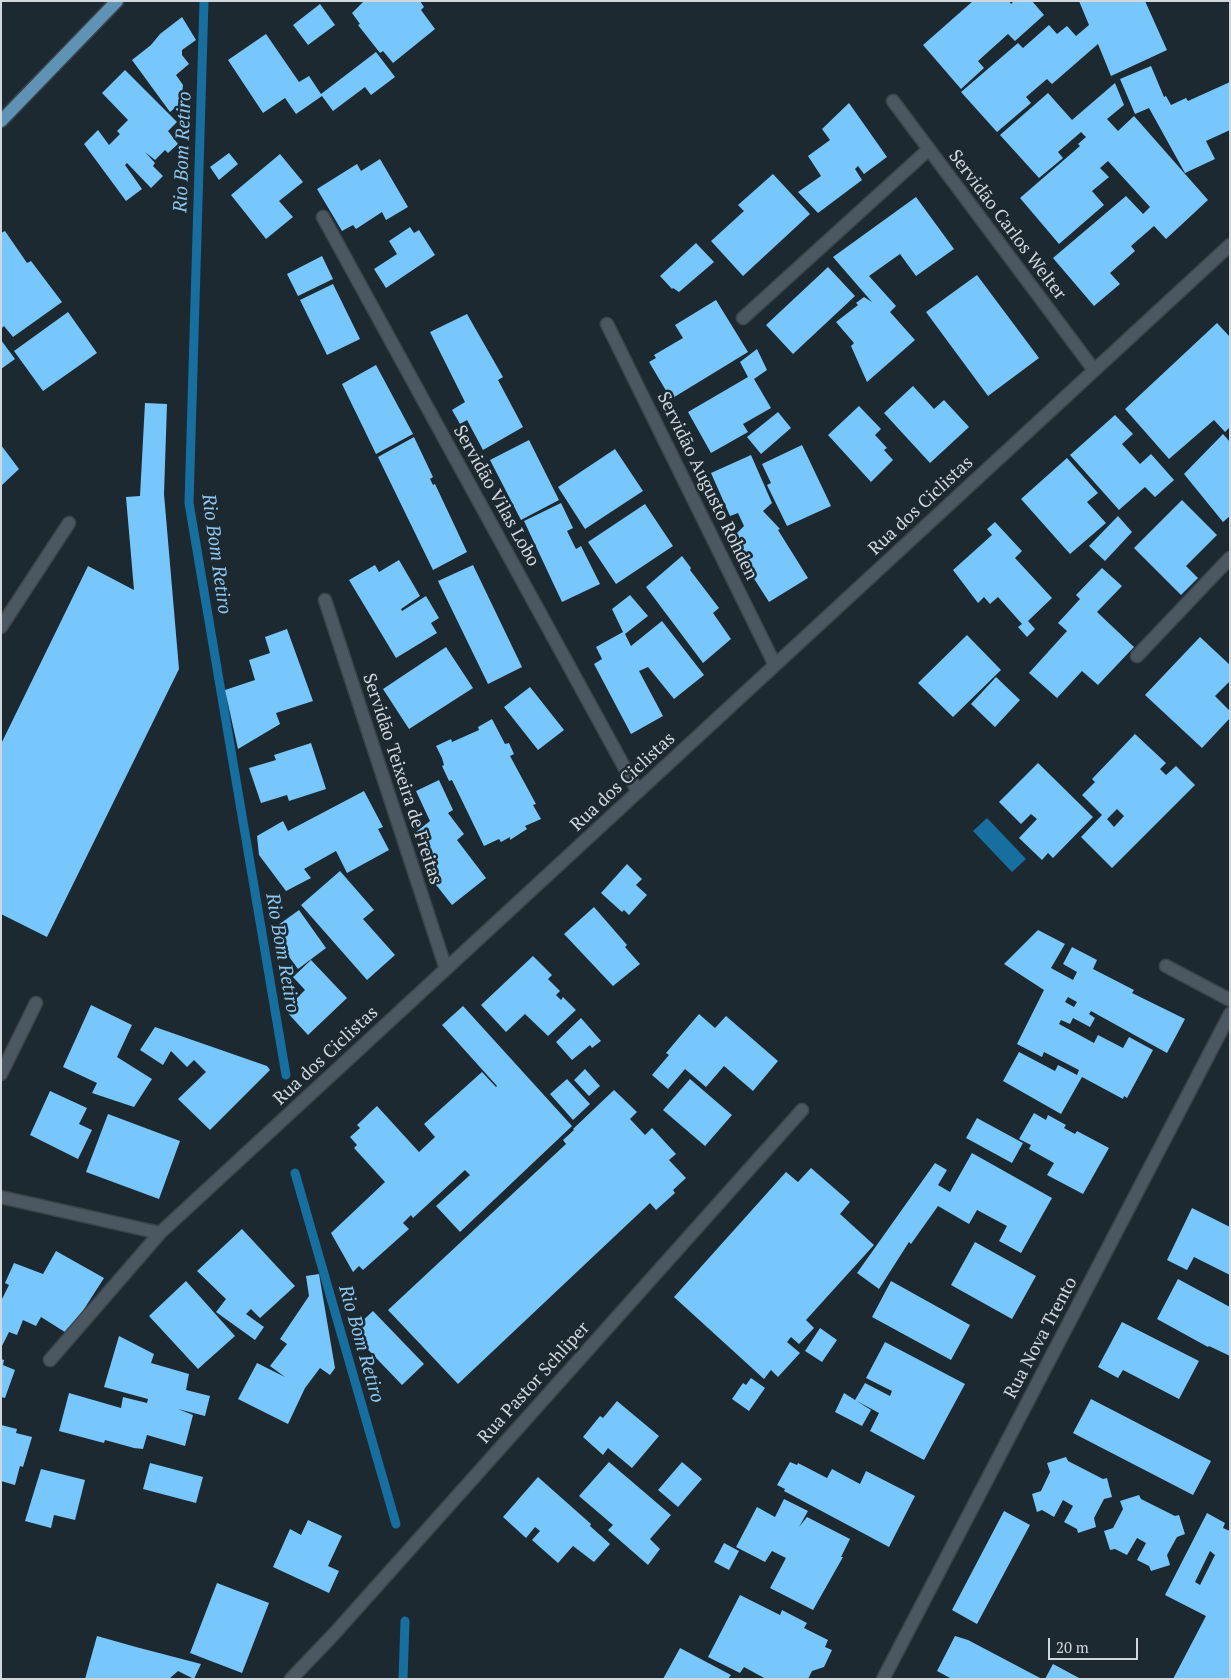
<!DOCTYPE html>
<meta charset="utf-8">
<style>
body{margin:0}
#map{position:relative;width:1231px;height:1680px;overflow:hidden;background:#1d2931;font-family:"PT Serif",serif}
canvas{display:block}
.frame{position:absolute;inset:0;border:2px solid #d0d7dd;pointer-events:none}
.scale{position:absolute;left:1048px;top:1638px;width:90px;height:22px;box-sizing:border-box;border:2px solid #d0d7dd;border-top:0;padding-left:6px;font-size:15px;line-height:18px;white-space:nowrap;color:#d0d7dd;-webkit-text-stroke:4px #1d2931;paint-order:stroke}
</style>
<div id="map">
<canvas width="1231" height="1680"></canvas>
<div class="frame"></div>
<div class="scale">20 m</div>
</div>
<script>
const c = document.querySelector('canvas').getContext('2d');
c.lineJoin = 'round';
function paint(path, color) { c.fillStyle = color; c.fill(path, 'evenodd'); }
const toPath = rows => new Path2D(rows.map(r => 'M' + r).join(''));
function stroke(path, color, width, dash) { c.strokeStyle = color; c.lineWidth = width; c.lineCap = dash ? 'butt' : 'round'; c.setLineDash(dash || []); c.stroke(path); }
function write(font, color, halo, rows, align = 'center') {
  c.font = font + ' "PT Serif",serif'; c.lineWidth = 5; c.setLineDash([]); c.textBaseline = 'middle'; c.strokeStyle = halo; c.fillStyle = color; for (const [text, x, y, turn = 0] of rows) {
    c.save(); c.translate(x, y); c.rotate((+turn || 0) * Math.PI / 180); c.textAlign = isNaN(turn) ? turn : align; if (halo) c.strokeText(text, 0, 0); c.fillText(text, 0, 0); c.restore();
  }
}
paint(toPath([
 [987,818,1026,859,1012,872,973,831]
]), '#166f9f');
stroke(toPath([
 [204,1,189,503,286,1075],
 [295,1173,396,1524],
 [403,1679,405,1621]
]), '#166f9f', 9);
paint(toPath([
 [364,1,420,1,424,7,421,10,435,29,393,63,383,51,380,53,358,25,360,24,352,13],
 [973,1,1009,1,1011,4,1014,1,1032,1,1044,15,1015,41,1008,34,978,61,984,68,961,89,923,45],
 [1079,1,1145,1,1167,50,1111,76,1098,44,1052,84,1047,79,1026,97,1031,103,997,132,961,92,1018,43,1023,48,1049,25,1057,34,1067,26,1076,36,1089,25],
 [320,4,335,25,308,45,293,25],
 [182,17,196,40,182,50,182,55,189,64,176,75,183,85,181,103,170,112,132,60,151,45,160,34],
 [266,34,299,82,309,76,321,94,376,52,395,77,371,95,365,87,333,111,322,96,296,114,285,98,263,113,228,60],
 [1151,66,1164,97,1166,96,1171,105,1186,98,1188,101,1230,82,1230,130,1206,141,1215,159,1185,173,1149,108,1135,114,1120,79],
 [125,70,177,122,168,131,178,144,168,153,165,150,155,160,145,152,155,163,153,166,163,176,151,188,127,163,125,165,142,189,126,201,84,144,98,130,109,145,120,134,117,131,128,120,102,93],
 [1115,83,1124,105,1107,119,1118,131,1134,116,1208,200,1166,239,1154,226,1131,246,1135,251,1110,273,1120,284,1094,306,1053,258,1126,196,1143,214,1150,207,1108,161,1100,168,1109,177,1092,191,1104,205,1059,244,1020,198,1080,146,1078,144,1086,137,1081,132,1058,152,1063,158,1039,178,1000,135,1048,93,1072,120],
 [849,103,887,157,864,174,858,166,855,169,862,180,818,213,798,192,821,176,808,156,830,140,822,129],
 [229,153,238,164,219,180,210,167],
 [280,154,303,182,279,201,293,217,266,239,231,195],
 [380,159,408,207,386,220,382,212,356,229,353,225,342,231,317,189,357,164,361,171],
 [773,174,810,214,743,276,711,241,744,211,738,205],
 [916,197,954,249,916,276,900,254,869,276,896,306,890,312,915,340,867,382,851,346,854,343,836,322,858,305,856,303,864,297,872,302,833,257],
 [410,227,414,233,419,230,435,255,386,288,374,269,397,254,389,241],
 [5,231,27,263,31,261,62,302,13,337,4,326,1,329,1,233],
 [696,243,714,262,679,292,673,288,672,289,660,276],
 [322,256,333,279,298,296,287,274],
 [828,267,855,296,793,354,766,325],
 [977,275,1039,358,988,396,926,312],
 [333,284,360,339,327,355,300,300],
 [716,300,748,352,671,399,649,362,656,358,654,355,683,338,675,325],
 [68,312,97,353,43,391,14,351],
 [467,314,503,377,498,380,523,427,483,450,467,420,460,424,452,410,465,402,430,332],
 [1217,323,1230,337,1230,427,1225,432,1214,420,1169,459,1125,409],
 [1,340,15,359,1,369],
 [757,349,767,370,754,379,771,408,743,424,748,432,711,453,688,412,748,377,740,362],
 [376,365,413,434,376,454,342,384],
 [913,386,934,409,944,400,969,427,930,463,884,413],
 [145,403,167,404,164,494,179,669,47,937,1,914,1,744,88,566,134,590,126,497,140,496],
 [859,406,881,429,875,435,887,448,884,450,893,460,871,482,828,435],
 [778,412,791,428,761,454,747,437],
 [1115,415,1133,434,1122,444,1140,464,1151,454,1174,480,1155,497,1145,487,1119,510,1070,455],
 [1223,434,1230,442,1230,516,1223,522,1184,474],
 [414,437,433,477,430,479,433,485,435,484,467,552,433,570,378,457],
 [529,440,559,500,521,520,490,460],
 [1,445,19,469,1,486],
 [802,445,831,506,787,526,767,485,771,483,762,464],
 [615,449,643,491,585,529,558,487],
 [751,455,772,503,763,511,780,529,778,530,808,578,769,602,737,552,739,550,732,538,744,526,738,513,730,516,711,473],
 [1067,458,1098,493,1087,502,1106,523,1070,554,1021,499],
 [1182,500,1217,535,1186,566,1198,578,1181,595,1134,548],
 [561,503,573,528,567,531,576,549,581,546,600,584,562,602,524,521],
 [645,504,673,546,616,584,588,542],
 [1118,516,1132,532,1105,561,1089,546],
 [995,522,1022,551,1015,558,1052,598,1028,621,1035,629,1027,637,1018,627,1022,624,998,597,990,604,984,597,978,603,953,570,992,535,987,529],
 [682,556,691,568,690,570,719,608,713,613,731,639,703,663,646,587],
 [399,560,420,596,401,609,402,611,426,596,439,618,431,623,437,633,396,658,349,580,375,565,379,572],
 [473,565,522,667,488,684,438,581],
 [1102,568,1122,586,1097,612,1134,647,1098,685,1082,671,1057,698,1029,673,1067,631,1058,623,1080,599,1076,595],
 [630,595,648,616,625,634,631,646,662,621,704,675,674,699,648,667,639,671,663,716,631,734,594,664,602,659,596,647,623,632,612,609],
 [287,629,313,701,276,713,280,724,238,749,225,690,255,680,249,660,270,653,265,637],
 [967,635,1001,670,953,717,918,683],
 [1200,637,1230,665,1230,681,1215,696,1230,711,1230,718,1202,748,1145,695],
 [446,647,473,688,409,729,383,689],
 [996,677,1020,700,995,727,971,704],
 [530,687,564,730,538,750,504,707],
 [492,719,505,744,509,743,514,754,510,756,536,804,533,805,541,819,525,826,527,829,510,840,510,837,501,842,499,839,484,846,452,780,449,781,442,766,444,765,442,758,436,746,451,739,452,742,479,730,478,727],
 [1135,734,1166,763,1160,769,1166,775,1176,766,1195,785,1112,868,1081,837,1102,815,1082,795,1095,782,1092,779],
 [1117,809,1124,816,1114,827,1107,819],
 [311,743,326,789,289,801,287,795,261,803,249,768,276,760,274,755],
 [1038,763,1093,817,1053,858,1048,853,1042,860,1019,838,1037,819,1031,814,1021,824,999,802],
 [439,780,453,810,448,813,464,834,457,840,486,878,452,905,433,881,439,877,425,859,433,853,416,832,430,821,416,791],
 [364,791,383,827,378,829,389,850,347,873,336,851,304,869,311,878,286,891,259,855,257,836,283,821,288,831],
 [627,864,642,879,636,885,647,895,629,915,624,910,622,912,601,893],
 [340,871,374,910,363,919,395,955,367,980,301,905],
 [594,907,627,945,625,947,640,964,613,986,564,934],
 [299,910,326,948,298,969,270,931],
 [1038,930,1065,944,1051,968,1073,980,1077,972,1063,964,1072,947,1097,960,1093,969,1134,990,1132,993,1185,1019,1167,1053,1091,1011,1089,1014,1095,1018,1090,1027,1073,1018,1070,1024,1061,1020,1059,1024,1094,1043,1098,1035,1123,1048,1129,1037,1153,1050,1127,1098,1124,1096,1123,1099,1082,1077,1061,1114,1003,1081,1019,1052,1055,1071,1058,1065,1077,1075,1079,1070,1044,1052,1042,1057,1017,1044,1044,990,1004,964],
 [1068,997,1077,1002,1074,1007,1065,1002],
 [533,956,552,975,548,979,560,991,556,995,561,1000,563,997,576,1010,548,1036,525,1014,506,1032,481,1005],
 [311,960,347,998,308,1035,285,1010,305,990,293,977],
 [91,1005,132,1025,117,1057,152,1079,134,1107,92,1093,97,1083,63,1067],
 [463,1006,572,1126,460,1232,436,1206,470,1175,465,1170,413,1218,411,1215,403,1223,409,1229,363,1270,359,1266,353,1272,331,1233,385,1182,354,1148,357,1145,350,1137,360,1128,357,1125,377,1106,419,1152,435,1137,424,1124,482,1072,496,1087,497,1086,442,1025],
 [699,1014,715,1028,726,1016,778,1061,753,1091,724,1066,706,1087,685,1069,668,1089,652,1075,669,1055,666,1053],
 [581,1018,601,1041,592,1048,590,1045,572,1060,556,1042],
 [155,1027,267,1066,270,1070,210,1130,178,1099,206,1072,194,1060,187,1067,171,1051,163,1065,140,1050],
 [585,1069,600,1086,589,1096,574,1080],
 [567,1079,590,1104,573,1120,550,1094],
 [690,1079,732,1115,705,1146,663,1110],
 [614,1090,637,1112,630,1119,645,1135,652,1128,676,1154,669,1160,686,1178,673,1190,675,1193,656,1210,650,1203,458,1384,388,1310,566,1144,563,1140,574,1130,573,1129],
 [50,1091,87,1108,79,1124,92,1130,78,1159,30,1135],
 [1034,1113,1046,1120,1048,1115,1066,1125,1064,1128,1075,1134,1077,1131,1109,1148,1083,1194,1047,1175,1054,1163,1029,1149,1031,1145,1019,1139],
 [108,1114,180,1141,159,1199,86,1172],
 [977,1118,1023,1143,1012,1163,966,1138],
 [972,1153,1052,1198,1021,1253,999,1241,1007,1226,977,1210,969,1224,938,1206,911,1244,909,1242,879,1289,857,1273,935,1163,947,1170,938,1185,950,1192],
 [811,1168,850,1202,840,1214,874,1245,806,1320,814,1328,799,1344,791,1337,787,1342,800,1353,778,1377,771,1370,764,1379,674,1297,786,1172,798,1182],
 [1192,1208,1230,1227,1230,1275,1194,1257,1187,1270,1167,1260],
 [242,1229,295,1286,260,1318,251,1309,246,1314,264,1327,255,1340,216,1312,226,1299,197,1271],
 [975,1242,1036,1276,1012,1319,951,1285],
 [56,1251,104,1278,68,1334,41,1317,36,1326,23,1320,17,1335,9,1332,1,1348,1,1301,9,1285,5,1283,14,1263,43,1274],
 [319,1274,335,1368,330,1375,320,1368,305,1388,288,1424,238,1399,257,1363,285,1377,270,1366,287,1344,280,1339,309,1296,306,1276],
 [1178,1279,1230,1307,1230,1356,1209,1346,1208,1347,1157,1319],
 [186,1281,235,1336,198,1369,149,1316],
 [891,1281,970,1325,951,1360,872,1317],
 [373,1311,424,1364,402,1385,357,1338,364,1332,358,1325],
 [1122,1322,1199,1361,1179,1399,1123,1370,1118,1378,1098,1367],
 [820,1328,837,1340,822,1362,805,1351],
 [119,1336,154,1354,151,1363,189,1374,186,1390,210,1396,205,1416,178,1409,193,1415,185,1446,147,1435,143,1449,134,1448,105,1440,104,1443,59,1431,69,1393,121,1408,123,1397,147,1403,148,1399,104,1387],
 [885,1342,965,1384,924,1460,870,1431,879,1413,855,1400,865,1383,890,1396,892,1391,866,1378],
 [1,1359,4,1360,3,1365,15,1370,5,1398,1,1397],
 [751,1378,765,1388,749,1411,732,1399,743,1383,746,1385],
 [844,1393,871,1410,862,1426,835,1412],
 [1091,1399,1211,1461,1193,1495,1073,1433],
 [617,1401,659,1436,632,1468,608,1448,603,1455,583,1437,600,1416,603,1418],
 [1,1425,17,1429,16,1433,32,1437,23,1467,20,1466,15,1485,1,1481],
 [1066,1457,1068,1461,1103,1479,1107,1478,1112,1497,1104,1499,1094,1518,1096,1527,1078,1533,1077,1529,1064,1522,1073,1506,1063,1500,1054,1517,1042,1510,1037,1512,1032,1494,1041,1491,1050,1472,1047,1463],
 [609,1462,671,1515,650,1539,660,1549,648,1565,608,1530,613,1525,579,1496],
 [682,1462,702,1479,678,1507,658,1490],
 [790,1462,797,1465,798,1463,827,1478,832,1469,860,1484,866,1471,915,1496,889,1547,784,1491,785,1489,777,1485],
 [150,1463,203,1477,196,1503,143,1489],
 [41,1469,85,1480,75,1520,54,1515,51,1528,25,1521],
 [538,1477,591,1524,590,1526,610,1544,594,1562,573,1546,558,1563,532,1540,540,1531,535,1527,526,1538,503,1517],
 [1139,1495,1141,1499,1175,1516,1179,1515,1185,1534,1177,1537,1167,1555,1170,1565,1151,1571,1149,1566,1137,1560,1146,1543,1137,1538,1127,1555,1115,1549,1110,1550,1104,1531,1113,1528,1123,1509,1120,1501],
 [784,1499,808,1511,799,1527,807,1517,850,1539,841,1557,843,1557,813,1610,770,1588,786,1558,772,1551,765,1562,736,1547,757,1507,775,1517],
 [1004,1511,1030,1525,977,1624,952,1610],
 [1207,1513,1225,1523,1223,1528,1230,1531,1230,1679,1173,1679,1206,1616,1165,1595],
 [1210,1551,1215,1555,1200,1585,1195,1582],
 [308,1520,342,1536,328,1566,339,1571,329,1593,273,1567,290,1529,301,1535],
 [724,1543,739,1551,729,1570,714,1562],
 [217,1583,269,1603,242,1673,190,1653],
 [740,1595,780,1615,782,1610,807,1623,804,1628,828,1640,825,1647,832,1650,824,1667,812,1671,808,1679,766,1679,744,1667,740,1673,708,1657],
 [97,1636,136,1647,201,1664,194,1679,178,1671,169,1679,85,1679],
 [955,1636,968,1640,1042,1679,952,1679,937,1671],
 [680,1648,731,1675,728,1679,663,1679],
 [1053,1664,1081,1679,1045,1679]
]), '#77c7fc');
const lane = toPath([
 [1,627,69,523]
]);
const street = toPath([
 [893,101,1094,370],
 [323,217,638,792],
 [743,318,929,149],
 [607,324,775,665],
 [325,600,446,969],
 [1137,656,1230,558],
 [1166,966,1230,1000],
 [1,1074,36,1003],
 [1,1197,160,1233,1230,245],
 [50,1360,160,1233],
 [291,1679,334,1634,802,1110],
 [883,1679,1230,1014]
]);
const primary = toPath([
 [1,121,117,1]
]);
stroke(lane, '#3b444b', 15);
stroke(street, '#3b444b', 15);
stroke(primary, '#3b444b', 15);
stroke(lane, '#4b5861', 12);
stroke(street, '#4b5861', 12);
stroke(primary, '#5f93b6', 12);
write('18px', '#d0d7dd', '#1d2931', [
 ["Servidão Carlos Welter",1007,225,53],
 ["Servidão Augusto Rohden",707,486,64],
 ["Servidão Vilas Lobo",496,496,61],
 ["Rua dos Ciclistas",921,506,-43],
 ["Servidão Teixeira de Freitas",402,779,72],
 ["Rua dos Ciclistas",623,782,-43],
 ["Rua dos Ciclistas",326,1056,-43],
 ["Rua Nova Trento",1041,1338,-62],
 ["Rua Pastor Schliper",534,1383,-48]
]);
write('italic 19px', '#8ec8f1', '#1d2931', [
 ["Rio Bom Retiro",183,152,-88],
 ["Rio Bom Retiro",216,554,82],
 ["Rio Bom Retiro",282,953,80],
 ["Rio Bom Retiro",361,1344,74]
]);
</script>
